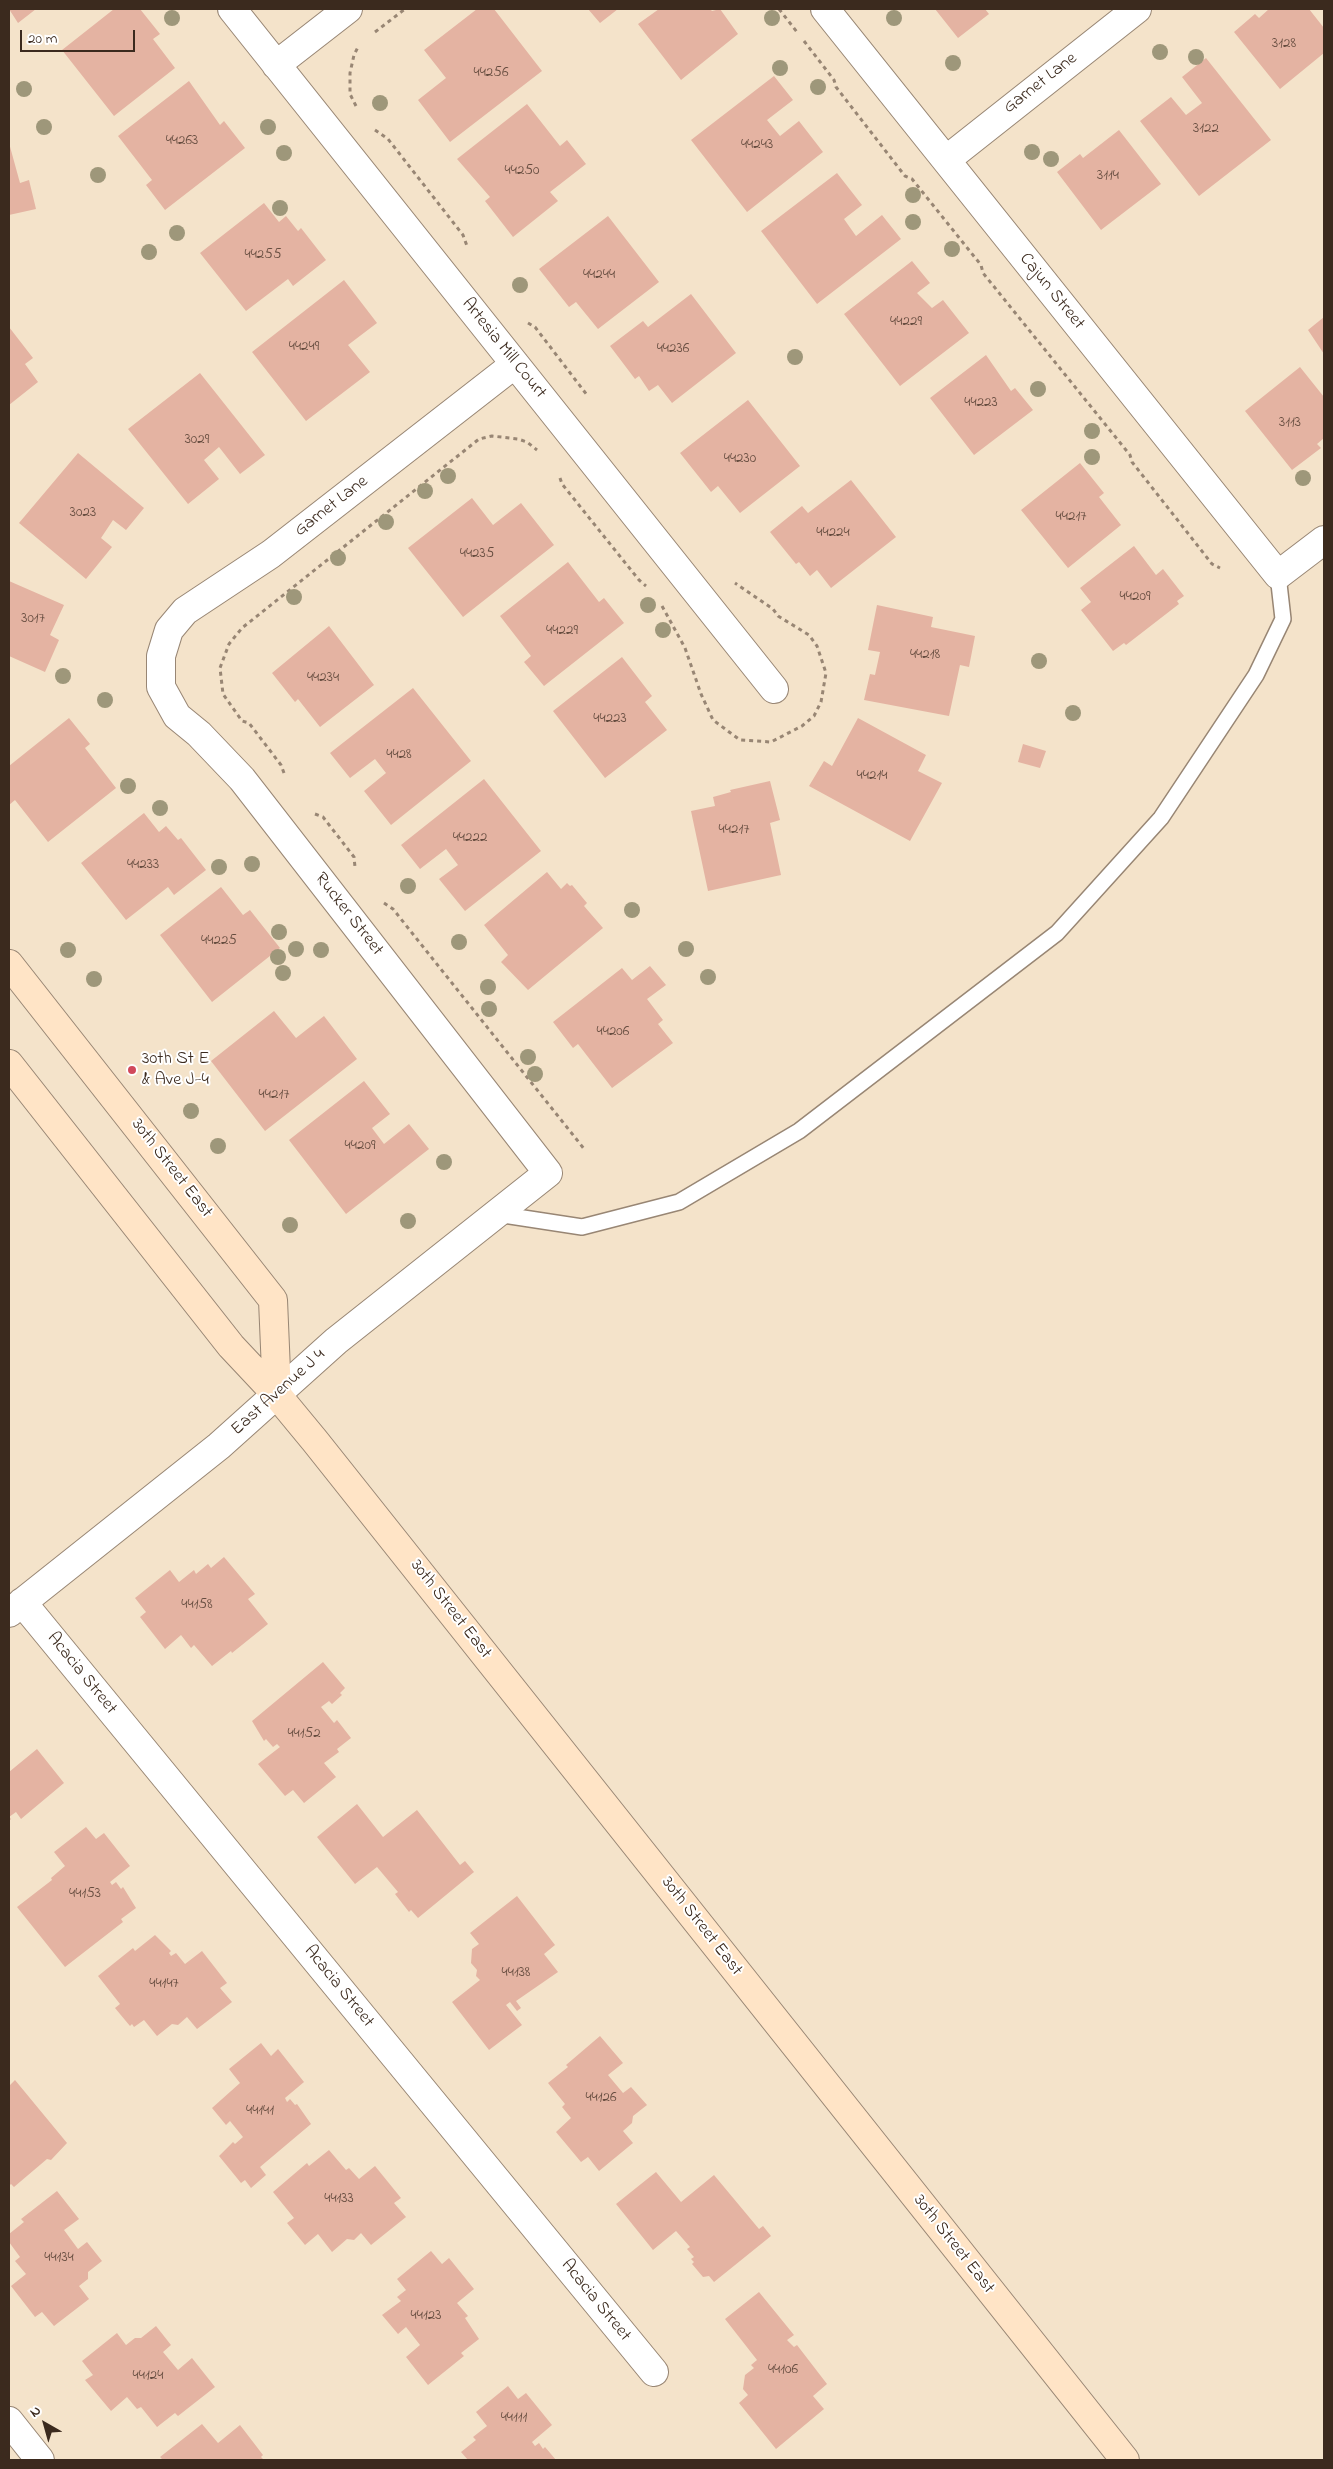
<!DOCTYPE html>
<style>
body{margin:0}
#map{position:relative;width:1333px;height:2469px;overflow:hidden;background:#f4e3ca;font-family:"Indie Flower",sans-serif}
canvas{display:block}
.frame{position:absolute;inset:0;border:10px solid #3b2a1e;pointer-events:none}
.north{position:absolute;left:20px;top:2399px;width:50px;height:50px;-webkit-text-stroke:4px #fff;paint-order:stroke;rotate:322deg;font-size:14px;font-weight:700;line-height:20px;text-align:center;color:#3b2a1e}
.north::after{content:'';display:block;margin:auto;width:18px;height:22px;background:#3b2a1e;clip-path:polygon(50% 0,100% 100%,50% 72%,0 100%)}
.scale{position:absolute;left:20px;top:30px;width:115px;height:22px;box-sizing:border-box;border:2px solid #3b2a1e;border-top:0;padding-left:6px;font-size:15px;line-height:18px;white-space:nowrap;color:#3b2a1e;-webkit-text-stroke:4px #fff;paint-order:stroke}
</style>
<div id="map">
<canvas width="1333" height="2469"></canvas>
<div class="frame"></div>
<div class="north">N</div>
<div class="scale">20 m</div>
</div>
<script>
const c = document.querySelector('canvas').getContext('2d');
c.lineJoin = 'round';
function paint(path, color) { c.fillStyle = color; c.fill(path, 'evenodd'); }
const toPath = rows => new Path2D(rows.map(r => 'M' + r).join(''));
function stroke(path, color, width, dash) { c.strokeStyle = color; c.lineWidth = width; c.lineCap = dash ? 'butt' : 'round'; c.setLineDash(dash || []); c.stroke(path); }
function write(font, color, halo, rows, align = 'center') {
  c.font = font + ' "Indie Flower",sans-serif'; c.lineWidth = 4; c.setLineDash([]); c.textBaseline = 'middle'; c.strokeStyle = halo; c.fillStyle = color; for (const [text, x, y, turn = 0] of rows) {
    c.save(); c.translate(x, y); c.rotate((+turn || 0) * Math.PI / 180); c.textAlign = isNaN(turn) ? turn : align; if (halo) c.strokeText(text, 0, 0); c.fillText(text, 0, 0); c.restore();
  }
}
paint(toPath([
 [9,9,36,9,18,23],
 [114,9,140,9,160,34,153,39,175,68,114,116,62,50],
 [477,9,494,9,542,71,450,142,418,100,446,78,424,50],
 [588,9,618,9,600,23],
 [659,9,710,9,712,11,720,9,738,34,681,80,638,24],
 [935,9,985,9,989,14,958,38],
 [1269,9,1309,9,1324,28,1324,53,1280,89,1234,32,1255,14,1259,18],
 [1206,58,1271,140,1199,196,1140,121,1171,97,1186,115,1202,103,1182,77],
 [774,76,793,100,767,120,780,136,799,121,823,152,747,212,691,140],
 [189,81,220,125,224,121,245,148,165,210,146,185,152,180,118,136],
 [527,104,560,146,567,140,586,164,550,192,558,201,513,237,485,201,490,197,457,159],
 [1119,130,1161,184,1101,230,1057,172,1080,154,1083,158],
 [9,143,20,183,29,180,36,209,9,215],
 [837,173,862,205,844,219,856,236,882,215,901,239,817,304,761,231],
 [264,203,279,222,286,216,298,231,301,228,326,260,293,286,288,279,246,311,200,253],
 [608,216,659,282,598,329,576,302,569,307,539,269],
 [912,261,930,283,917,293,932,308,943,300,969,333,900,386,844,314],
 [344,280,377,323,348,345,370,372,306,421,252,352],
 [691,294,736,353,672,403,658,385,649,391,639,376,635,379,610,346,643,321,648,327],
 [1324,317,1324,354,1308,330],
 [9,327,33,358,25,364,38,382,9,405],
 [986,355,1011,391,1015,388,1033,410,974,455,930,398],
 [1300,367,1324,397,1324,438,1317,444,1321,448,1292,470,1245,411],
 [200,373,265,455,240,474,219,447,204,460,219,479,188,504,128,429],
 [748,400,800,466,740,513,718,486,711,492,680,453],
 [78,453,144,508,126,530,113,520,101,538,112,547,86,579,19,523],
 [1080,463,1104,493,1099,497,1121,525,1068,568,1021,510],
 [851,480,896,537,831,588,817,570,810,576,799,562,796,564,770,532,802,506,808,513],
 [472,498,493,525,521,503,554,545,463,617,408,548],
 [1134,546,1156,575,1163,569,1184,596,1177,601,1179,604,1126,645,1124,643,1113,651,1081,610,1091,602,1080,588],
 [568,562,599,602,604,598,624,623,544,686,524,662,531,656,500,616],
 [9,581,64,605,50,635,59,640,45,672,9,656],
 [877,605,933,617,931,627,975,636,969,667,960,665,949,716,864,700,870,674,875,675,880,652,868,650],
 [329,626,374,685,320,727,298,699,295,702,272,673],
 [622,657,652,696,645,702,667,730,605,778,553,711],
 [413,688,471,761,391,825,364,791,386,773,375,759,350,778,330,753],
 [69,718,90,744,85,748,116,788,48,842,15,800,9,805,9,766],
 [858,718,926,755,918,771,942,783,910,841,809,786,824,761,832,766],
 [1023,744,1046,751,1040,768,1018,762],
 [484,779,541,851,465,911,439,879,458,865,446,849,420,869,401,845],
 [770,781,780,820,770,823,781,875,708,891,691,811,715,806,713,797,731,792,730,790],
 [144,813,159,832,166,826,178,840,181,838,206,870,174,895,168,887,126,920,81,863],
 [547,872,561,889,567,883,570,886,572,885,587,903,584,906,603,928,528,990,501,962,508,955,484,925],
 [221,887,243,915,250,910,280,948,212,1002,160,935],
 [650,966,666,985,647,999,663,1020,658,1024,673,1043,612,1088,578,1044,573,1048,553,1022,622,968,632,980],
 [274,1011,296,1038,324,1016,357,1059,265,1131,211,1061],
 [364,1081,390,1114,372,1128,384,1144,409,1124,429,1149,346,1214,289,1140],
 [224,1557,255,1594,248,1599,268,1624,232,1653,231,1651,212,1666,194,1645,191,1648,181,1635,165,1649,140,1617,146,1612,135,1598,170,1570,179,1582,194,1570,196,1574,208,1564,211,1568],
 [323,1662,345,1688,340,1693,342,1695,332,1704,329,1701,321,1707,334,1723,337,1720,351,1738,337,1749,339,1752,324,1763,336,1777,304,1803,293,1790,285,1796,258,1764,280,1747,277,1744,273,1747,266,1739,264,1741,252,1721],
 [37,1749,64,1783,21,1819,16,1812,9,1817,11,1819,9,1821,9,1772],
 [357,1804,383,1837,417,1810,460,1865,465,1861,474,1872,418,1918,411,1910,409,1912,395,1894,398,1892,377,1867,355,1884,317,1837],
 [86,1827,96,1839,104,1833,130,1866,110,1882,112,1885,116,1882,121,1889,123,1887,136,1908,121,1919,123,1922,65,1967,17,1907,52,1880,51,1878,65,1866,54,1852],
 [517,1896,555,1945,544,1954,558,1972,516,2001,521,2008,517,2011,510,2002,506,2005,522,2025,489,2050,452,2002,480,1980,476,1976,477,1970,471,1963,472,1949,479,1944,470,1933],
 [155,1935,171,1951,169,1953,171,1956,176,1953,185,1964,202,1951,227,1983,220,1988,232,2002,197,2029,187,2017,178,2025,172,2024,157,2036,144,2020,134,2027,132,2024,130,2026,115,2008,120,2004,98,1976,133,1948,135,1951],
 [600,2036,623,2063,608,2075,623,2093,631,2087,647,2105,633,2116,632,2123,623,2131,633,2143,599,2171,588,2157,581,2162,556,2132,571,2118,562,2107,565,2104,548,2083,568,2067,566,2065],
 [261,2043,271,2056,278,2049,304,2082,285,2098,287,2102,290,2099,295,2105,297,2104,311,2124,260,2167,266,2175,251,2188,245,2180,241,2183,219,2156,233,2142,235,2144,243,2137,230,2121,226,2125,212,2108,240,2083,229,2069],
 [15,2080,67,2143,51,2160,47,2159,14,2187,11,2184,9,2186,9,2086],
 [329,2150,346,2170,349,2168,359,2179,375,2166,401,2198,394,2203,406,2217,371,2245,361,2233,354,2240,347,2239,332,2252,318,2234,305,2245,287,2223,294,2218,273,2192,307,2163,309,2166],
 [656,2172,681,2202,714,2175,759,2229,763,2226,771,2236,714,2282,709,2276,703,2277,692,2264,694,2262,691,2259,694,2257,687,2249,690,2247,676,2231,653,2250,616,2204],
 [57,2191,79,2219,64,2230,78,2249,87,2242,102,2261,88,2272,88,2279,79,2286,89,2299,54,2326,42,2312,35,2317,11,2286,26,2274,15,2261,20,2257,9,2242,9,2234,24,2222,21,2219],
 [431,2251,442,2264,449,2258,474,2289,457,2303,468,2316,465,2318,479,2339,461,2353,464,2356,428,2385,406,2357,420,2345,406,2327,398,2334,382,2315,401,2301,397,2297,406,2290,397,2279],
 [759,2292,794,2335,787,2340,794,2347,797,2345,827,2384,813,2396,824,2409,776,2449,739,2403,748,2395,743,2389,745,2375,754,2368,751,2365,757,2360,725,2319],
 [156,2326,171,2345,163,2352,178,2370,192,2358,215,2387,178,2416,175,2413,157,2427,141,2407,137,2409,127,2397,111,2411,85,2380,93,2375,82,2361,117,2333,126,2345,135,2338,141,2338],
 [508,2386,518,2399,526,2393,552,2425,532,2442,535,2446,539,2443,543,2449,545,2447,556,2460,468,2460,461,2452,476,2440,473,2437,487,2426,476,2412],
 [202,2424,218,2443,240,2425,263,2455,261,2457,264,2460,163,2460,160,2457]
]), '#e4b3a2');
const lane = toPath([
 [497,1214,582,1227,679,1202,799,1131,1057,933,1161,818,1256,675,1283,619,1278,575]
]);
const street = toPath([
 [232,9,774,689],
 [825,9,1278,575,1324,540],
 [276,65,348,9],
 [946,160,1137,9],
 [22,1602,654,2372],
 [9,1613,219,1446,336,1341,548,1173,242,779,199,734,177,716,161,687,161,656,169,630,185,611,271,554,515,364],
 [9,2421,40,2460]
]);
const secondary = toPath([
 [9,964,273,1300,277,1395],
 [9,1064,231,1346,277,1395,315,1441,1125,2460]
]);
stroke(lane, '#988674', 18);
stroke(street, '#988674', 30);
stroke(secondary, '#988674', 30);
stroke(toPath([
 [779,9,797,32],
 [375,32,405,9],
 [804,41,834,80,836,87,905,176,912,179,981,265,983,273,1130,455,1132,462,1212,564,1220,568],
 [356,106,350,94,350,73,354,55,359,45],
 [375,130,388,139,463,235,467,246],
 [528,323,535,327,587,395],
 [560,478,562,484,639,580,646,586],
 [662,606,685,648,701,694,713,720,740,740,771,742,802,726,814,716,821,702,826,673,817,646,809,635,778,616,773,609,735,583],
 [284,773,281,765,249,723,242,721,223,694,220,668,229,644,242,628,479,439,492,436,518,439,527,442,537,450],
 [315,814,323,817,354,857,355,867],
 [384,903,393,909,585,1150]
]), '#988674', 3, [4, 4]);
stroke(lane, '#fff', 15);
stroke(street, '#fff', 28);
stroke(secondary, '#ffe4c6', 28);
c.fillStyle = '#9e977a';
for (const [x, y] of [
 [172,18],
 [772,18],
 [894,18],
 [1160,52],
 [1196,57],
 [953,63],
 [780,68],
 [818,87],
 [24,89],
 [380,103],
 [44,127],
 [268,127],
 [1032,152],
 [284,153],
 [1051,159],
 [98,175],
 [913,195],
 [280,208],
 [913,222],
 [177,233],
 [952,249],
 [149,252],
 [520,285],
 [795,357],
 [1038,389],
 [1092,431],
 [1092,457],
 [448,476],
 [1303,478],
 [425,491],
 [386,522],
 [338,558],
 [294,597],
 [648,605],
 [663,630],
 [1039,661],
 [63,676],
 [105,700],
 [1073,713],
 [128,786],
 [160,808],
 [252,864],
 [219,867],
 [408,886],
 [632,910],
 [279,932],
 [459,942],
 [296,949],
 [686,949],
 [68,950],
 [321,950],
 [278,957],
 [283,973],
 [708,977],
 [94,979],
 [488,987],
 [489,1009],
 [528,1057],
 [535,1074],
 [191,1111],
 [218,1146],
 [444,1162],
 [408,1221],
 [290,1225]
]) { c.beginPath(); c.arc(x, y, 8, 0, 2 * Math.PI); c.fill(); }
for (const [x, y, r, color] of [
 [132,1070,5,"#d1495b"]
]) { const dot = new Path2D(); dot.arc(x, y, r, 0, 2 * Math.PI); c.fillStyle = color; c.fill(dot); stroke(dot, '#fff', 2); }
write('15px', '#654c3f', null, [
 ["3128",1284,45],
 ["44256",491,74],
 ["3122",1206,130],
 ["44263",182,142],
 ["44243",757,146],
 ["44250",522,172],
 ["3114",1108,177],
 ["44255",263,256],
 ["44244",599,276],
 ["44229",906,323],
 ["44249",304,348],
 ["44236",673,350],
 ["44223",981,404],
 ["3113",1290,424],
 ["3029",197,441],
 ["44230",740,460],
 ["3023",83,514],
 ["44217",1071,518],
 ["44224",833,534],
 ["44235",477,555],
 ["44209",1135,598],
 ["3017",33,620],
 ["44229",562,632],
 ["44218",925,656],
 ["44234",323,679],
 ["44223",610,720],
 ["4428",399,756],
 ["44214",872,777],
 ["44217",734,831],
 ["44222",470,839],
 ["44233",143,866],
 ["44225",219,942],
 ["44206",613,1033],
 ["44217",274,1096],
 ["44209",360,1147],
 ["44158",197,1606],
 ["44152",304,1735],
 ["44153",85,1895],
 ["44138",516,1974],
 ["44147",164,1985],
 ["44126",601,2099],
 ["44141",260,2112],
 ["44133",339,2200],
 ["44134",59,2259],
 ["44123",426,2317],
 ["44106",783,2371],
 ["44124",148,2377],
 ["44111",514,2419]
]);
write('18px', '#3b2a1e', '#fff', [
 ["Garnet Lane",1041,84,-38],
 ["Cajun Street",1051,292,51],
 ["Artesia Mill Court",503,349,51],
 ["Garnet Lane",332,507,-38],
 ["Rucker Street",348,915,52],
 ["30th Street East",171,1169,52],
 ["East Avenue J 4",279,1393,-42],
 ["30th Street East",450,1610,52],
 ["Acacia Street",81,1674,51],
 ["30th Street East",701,1927,52],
 ["Acacia Street",338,1987,51],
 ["30th Street East",953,2245,52],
 ["Acacia Street",595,2301,51]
]);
write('18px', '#3b2a1e', '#fff', [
 ["30th St E",142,1060],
 ["& Ave J-4",142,1081]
], 'left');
</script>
